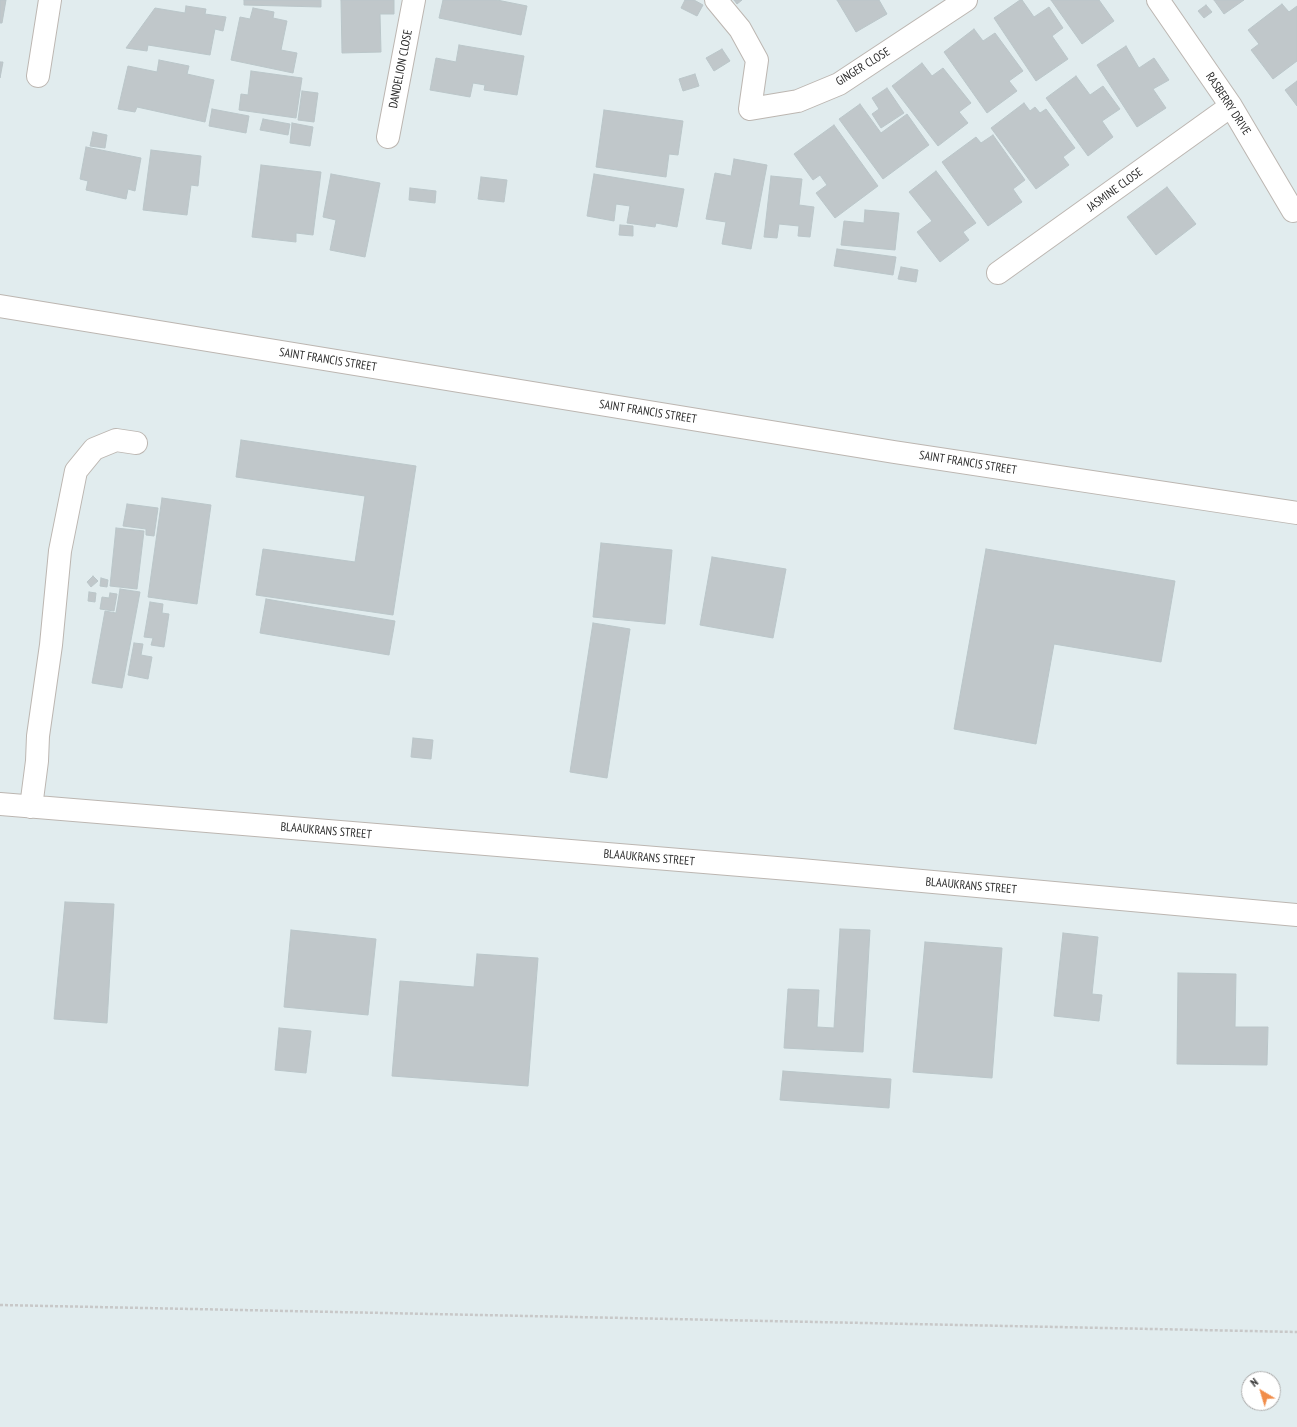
<!DOCTYPE html>
<style>
body{margin:0}
#map{position:relative;width:1297px;height:1427px;overflow:hidden;background:#e1ecee;font-family:"PT Sans Narrow",sans-serif}
canvas{display:block}
.north{position:absolute;left:1241px;top:1371px;width:40px;height:40px;box-sizing:border-box;background:#fff;border:1px solid #ababab;border-radius:50%;rotate:322deg;font-size:11px;font-weight:700;line-height:16px;text-align:center;color:#2d2d2d}
.north::after{content:'';display:block;margin:auto;width:14px;height:18px;background:#f18d4a;clip-path:polygon(50% 0,100% 100%,50% 72%,0 100%)}
</style>
<div id="map">
<canvas width="1297" height="1427"></canvas>
<div class="north">N</div>
</div>
<script>
const c = document.querySelector('canvas').getContext('2d');
c.lineJoin = 'round';
function paint(path, color) { c.fillStyle = color; c.fill(path, 'evenodd'); }
const toPath = rows => new Path2D(rows.map(r => 'M' + r).join(''));
function stroke(path, color, width, dash) { c.strokeStyle = color; c.lineWidth = width; c.lineCap = dash ? 'butt' : 'round'; c.setLineDash(dash || []); c.stroke(path); }
function write(font, color, halo, rows, align = 'center') {
  c.font = font + ' "PT Sans Narrow",sans-serif'; c.lineWidth = 4; c.setLineDash([]); c.textBaseline = 'middle'; c.strokeStyle = halo; c.fillStyle = color; for (const [text, x, y, turn = 0] of rows) {
    c.save(); c.translate(x, y); c.rotate((+turn || 0) * Math.PI / 180); c.textAlign = isNaN(turn) ? turn : align; if (halo) c.strokeText(text, 0, 0); c.fillText(text, 0, 0); c.restore();
  }
}
const building = toPath([
 [0,0,6,0,2,23,0,23,0,0],
 [244,0,321,0,321,7,244,5,244,0],
 [341,0,394,0,394,14,380,14,381,52,342,53,341,0],
 [443,0,497,0,527,6,521,35,439,18,443,0],
 [685,0,694,0,703,5,697,16,681,8,685,0],
 [734,0,742,0,737,4,734,0],
 [837,0,879,0,887,14,856,32,837,0],
 [1020,0,1022,0,1034,17,1049,7,1063,28,1052,36,1068,59,1036,81,994,18,1020,0],
 [1051,0,1099,0,1114,21,1082,44,1051,0],
 [1214,0,1244,0,1224,14,1214,0],
 [1282,4,1289,12,1297,6,1297,61,1273,79,1251,50,1259,44,1248,30,1282,4],
 [1206,5,1212,12,1204,18,1198,11,1206,5],
 [186,6,206,9,205,14,226,17,223,31,215,29,210,55,148,45,147,51,126,48,155,8,185,13,186,6],
 [253,8,274,12,273,18,287,21,281,50,297,53,293,73,231,60,240,17,250,19,253,8],
 [974,29,983,41,995,33,1023,71,1009,81,1017,91,987,113,944,52,974,29],
 [459,45,524,56,517,95,484,90,485,85,473,83,470,97,430,90,436,58,456,62,459,45],
 [1126,46,1139,68,1154,58,1169,80,1153,89,1166,108,1137,127,1097,65,1126,46],
 [722,49,730,61,714,71,706,58,722,49],
 [159,60,189,66,187,74,214,80,205,122,137,107,135,112,118,109,128,66,157,72,159,60],
 [0,62,3,62,0,78,0,62],
 [922,63,932,76,943,68,971,103,959,112,968,123,938,146,892,86,922,63],
 [251,71,302,78,296,118,239,110,241,94,248,95,251,71],
 [695,74,699,86,683,91,679,79,695,74],
 [1076,76,1090,95,1103,86,1120,109,1102,121,1113,137,1088,156,1046,98,1076,76],
 [1297,81,1297,106,1285,90,1297,81],
 [887,88,904,113,881,128,872,114,879,109,872,98,887,88],
 [302,91,318,93,314,122,298,120,302,91],
 [1024,103,1030,111,1035,107,1040,113,1046,109,1075,148,1063,157,1069,165,1036,189,991,128,1024,103],
 [860,104,881,133,907,114,929,145,883,179,839,119,860,104],
 [212,109,249,116,246,133,209,126,212,109],
 [604,110,683,121,678,155,669,154,666,177,596,167,604,110],
 [263,119,290,124,288,135,260,130,263,119],
 [292,123,313,127,310,146,290,143,292,123],
 [834,125,878,186,835,218,816,193,827,185,820,175,813,180,794,154,834,125],
 [93,132,107,135,105,148,90,146,93,132],
 [993,135,1025,180,1013,189,1022,202,988,226,942,162,976,137,981,143,993,135],
 [86,147,141,158,135,191,128,189,126,199,86,190,88,181,80,179,86,147],
 [151,150,201,156,198,186,191,185,187,215,143,210,151,150],
 [734,159,767,165,751,249,722,244,726,222,706,219,715,173,731,176,734,159],
 [261,165,321,172,313,235,296,233,296,242,252,237,261,165],
 [936,171,976,223,963,232,969,240,940,262,917,232,932,221,909,192,936,171],
 [331,174,380,183,365,257,330,250,336,220,323,217,331,174],
 [594,174,684,189,677,227,656,223,655,227,627,223,630,206,616,204,614,221,587,216,594,174],
 [771,176,802,179,799,205,814,207,810,237,798,236,799,226,779,224,777,238,764,237,771,176],
 [481,177,507,180,504,202,478,199,481,177],
 [1167,187,1196,224,1156,255,1127,217,1167,187],
 [410,188,436,191,435,203,409,200,410,188],
 [865,210,899,213,895,250,841,245,844,221,864,223,865,210],
 [620,225,633,226,633,236,619,235,620,225],
 [837,249,896,257,893,275,834,266,837,249],
 [901,267,918,270,916,282,898,279,901,267],
 [241,440,416,466,393,615,256,595,263,549,355,562,365,496,236,477,241,440],
 [162,498,211,505,197,604,148,597,162,498],
 [127,504,158,508,154,536,146,535,146,529,123,526,127,504],
 [116,528,144,531,137,589,110,586,116,528],
 [601,543,672,550,665,624,593,617,601,543],
 [986,549,1175,581,1161,662,1054,644,1036,744,954,729,986,549],
 [712,557,786,569,773,638,700,625,712,557],
 [93,576,98,581,91,587,87,582,93,576],
 [101,578,108,580,107,587,100,586,101,578],
 [120,589,140,592,122,688,92,683,105,611,116,613,120,589],
 [89,592,96,593,95,602,88,601,89,592],
 [110,593,117,594,114,611,100,609,102,597,109,598,110,593],
 [266,599,395,621,389,655,260,633,266,599],
 [150,602,163,604,162,613,169,614,164,647,151,645,153,638,144,637,150,602],
 [593,623,630,629,607,778,570,772,593,623],
 [134,643,143,644,141,655,152,657,148,679,128,675,134,643],
 [413,738,433,740,431,759,411,757,413,738],
 [65,902,114,904,107,1023,54,1019,65,902],
 [840,929,870,930,863,1052,784,1048,788,989,819,990,817,1027,834,1028,840,929],
 [291,930,376,939,368,1015,284,1007,291,930],
 [1063,933,1098,937,1092,994,1102,995,1099,1021,1054,1016,1063,933],
 [925,942,1002,948,992,1078,913,1072,925,942],
 [477,954,538,958,528,1086,392,1076,400,981,474,987,477,954],
 [1178,973,1236,974,1235,1027,1268,1027,1267,1065,1177,1064,1178,973],
 [279,1028,311,1031,306,1073,275,1070,279,1028],
 [783,1071,891,1079,889,1108,780,1100,783,1071]
]);
paint(building, '#c0c7ca');
stroke(building, '#bac6c9', 1);
const minor = toPath([
 [716,0,740,29,757,60,750,109,798,101,839,84,966,0],
 [1158,0,1231,106,1293,211],
 [38,76,50,0],
 [388,137,414,0],
 [998,273,1231,106],
 [0,306,894,452,1297,513],
 [0,804,801,870,1297,915],
 [31,807,37,761,38,736,51,645,60,551,76,471,94,449,116,440,136,443]
]);
stroke(minor, '#bcb6b1', 24);
stroke(toPath([
 [0,1305,1297,1332]
]), '#c8c8c8', 2.5, [3, 2]);
stroke(minor, '#fff', 22);
write('12px', '#2d2d2d', '#fff', [
 ["GINGER CLOSE",863,67,-32],
 ["DANDELION CLOSE",401,69,-79],
 ["RASBERRY DRIVE",1228,104,57],
 ["JASMINE CLOSE",1115,190,-36],
 ["SAINT FRANCIS STREET",328,360,9],
 ["SAINT FRANCIS STREET",648,412,9],
 ["SAINT FRANCIS STREET",968,463,9],
 ["BLAAUKRANS STREET",326,831,5],
 ["BLAAUKRANS STREET",649,858,5],
 ["BLAAUKRANS STREET",971,886,5]
]);
</script>
